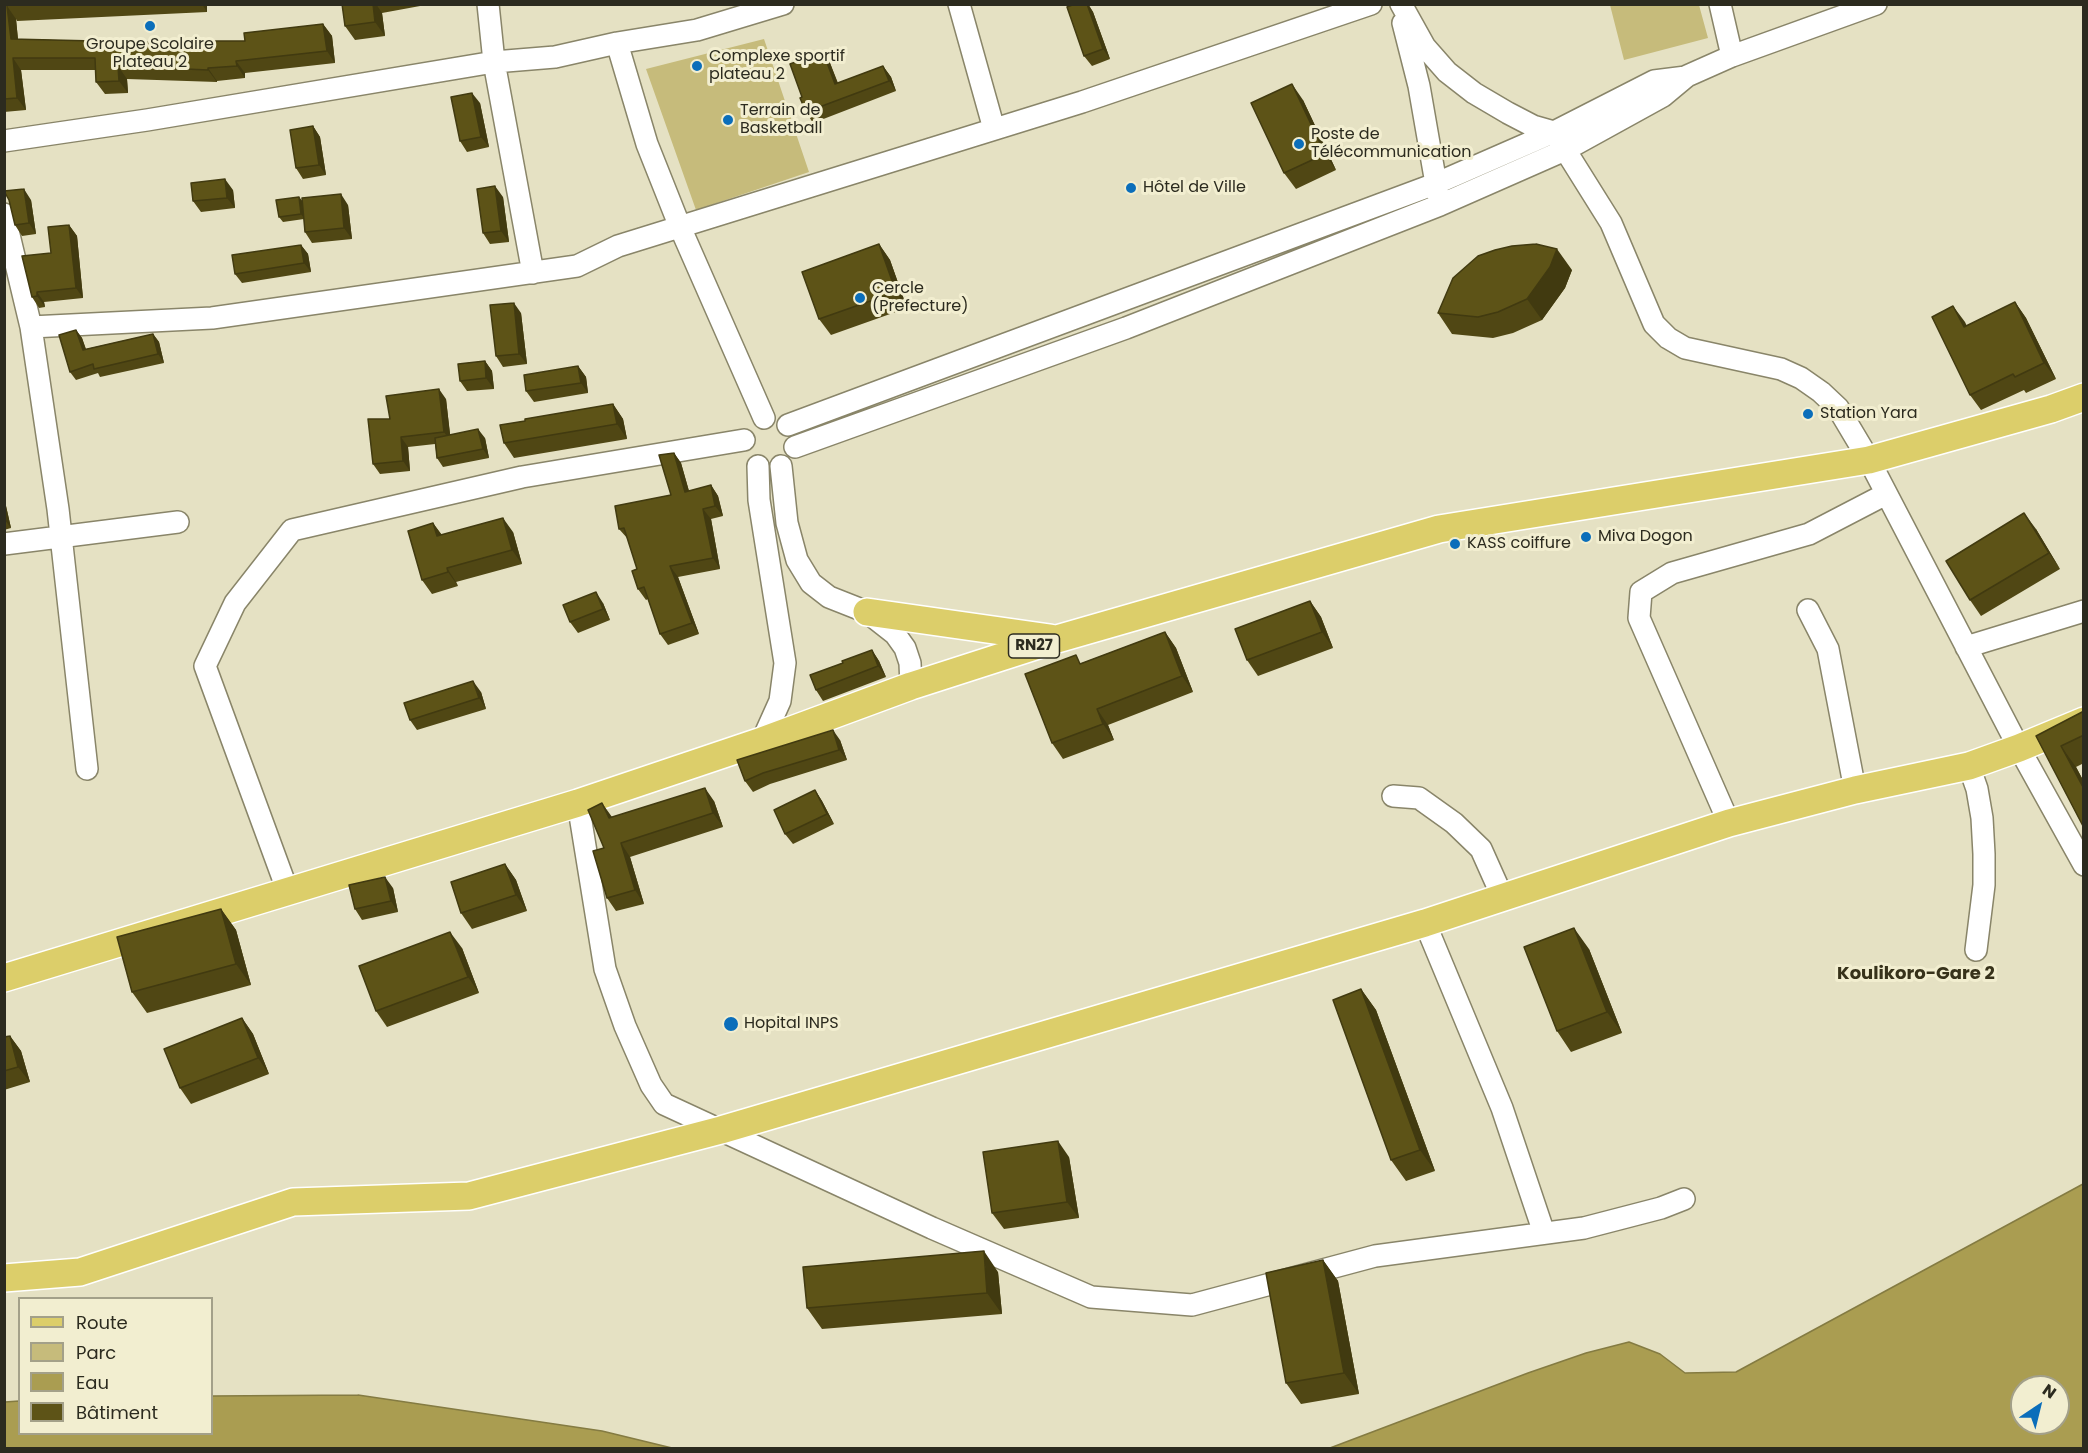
<!DOCTYPE html>
<meta charset="utf-8">
<style>
body{margin:0}
#map{position:relative;width:2088px;height:1453px;overflow:hidden;background:#e5e1c3;font-family:Poppins,sans-serif}
canvas{display:block}
.frame{position:absolute;inset:0;border:6px solid #2c2b1f;pointer-events:none}
.legend{position:absolute;left:18px;top:1297px;width:195px;height:138px;box-sizing:border-box;background:#f2eed0;border:2px solid #a3a089;margin:0;padding:8px 10px;list-style:none;font-size:18px;color:#2c2b1f}
.legend li{display:flex;align-items:center;gap:12px;height:30px}
.legend b{width:30px;border:2px solid #a3a089}
.north{position:absolute;left:2010px;top:1375px;width:60px;height:60px;box-sizing:border-box;background:#f2eed0;border:2px solid #a3a089;border-radius:50%;rotate:35deg;font-size:16px;font-weight:700;line-height:24px;text-align:center;color:#2c2b1f}
.north::after{content:'';display:block;margin:auto;width:21px;height:27px;background:#0b6eba;clip-path:polygon(50% 0,100% 100%,50% 72%,0 100%)}
</style>
<div id="map">
<canvas width="2088" height="1453"></canvas>
<div class="frame"></div>
<ul class="legend">
<li><b style="height:8px;background:#dcce6a"></b>Route</li>
<li><b style="height:16px;background:#c6bb7b"></b>Parc</li>
<li><b style="height:16px;background:#aa9d51"></b>Eau</li>
<li><b style="height:16px;background:#5d5317"></b>Bâtiment</li>
</ul>
<div class="north">N</div>
</div>
<script>
const c = document.querySelector('canvas').getContext('2d');
c.lineJoin = 'round';
function paint(path, color) { c.fillStyle = color; c.fill(path, 'evenodd'); }
const toPath = rows => new Path2D(rows.map(r => 'M' + r).join(''));
function stroke(path, color, width, dash) { c.strokeStyle = color; c.lineWidth = width; c.lineCap = dash ? 'butt' : 'round'; c.setLineDash(dash || []); c.stroke(path); }
function write(font, color, halo, rows, align = 'center') {
  c.font = font + ' Poppins,sans-serif'; c.lineWidth = 6; c.setLineDash([]); c.textBaseline = 'middle'; c.strokeStyle = halo; c.fillStyle = color; for (const [text, x, y, turn = 0] of rows) {
    c.save(); c.translate(x, y); c.rotate((+turn || 0) * Math.PI / 180); c.textAlign = isNaN(turn) ? turn : align; if (halo) c.strokeText(text, 0, 0); c.fillText(text, 0, 0); c.restore();
  }
}
paint(toPath([
 [1610,5,1699,5,1708,38,1624,60],
 [764,39,809,172,696,210,646,69]
]), '#c6bb7b');
const water = toPath([
 [2083,1184,2083,1448,1330,1448,1528,1373,1586,1353,1629,1342,1660,1354,1685,1373,1736,1372,2083,1184],
 [2022,1387,2058,1387,2058,1423,2022,1423,2022,1387],
 [358,1395,602,1431,672,1448,5,1448,5,1402,19,1401,20,1434,212,1434,212,1396,358,1395]
]);
paint(water, '#aa9d51');
stroke(water, '#847b42', 1.5);
const minor = toPath([
 [488,4,494,62,533,273],
 [959,4,994,129],
 [1401,4,1425,47,1447,72,1474,93,1508,113,1533,126,1554,132,1611,223,1654,324,1668,338,1685,348,1781,369,1801,378,1821,392,1838,408,1869,460,2019,748,2084,865],
 [1720,4,1732,56],
 [1403,23,1419,86,1438,195],
 [617,43,647,144,680,227,764,418],
 [4,141,147,120,494,62,555,57,617,43,697,30,783,4],
 [4,214,31,327,58,509,87,769],
 [31,327,212,318,577,266,618,246,1082,102,1371,4],
 [788,425,1435,184,1554,132,1654,81,1686,77],
 [795,447,1126,328,1440,205,1565,150,1663,96,1687,76,1732,56,1876,4],
 [758,466,759,500,785,663,780,701,762,741],
 [781,466,787,523,797,560,811,583,829,597,867,612,895,634,905,648,910,663,911,686],
 [4,544,178,522],
 [1808,610,1828,649,1855,790],
 [1966,647,2084,611],
 [1969,766,1977,789,1982,818,1984,854,1984,885,1976,950],
 [1393,796,1419,798,1454,823,1481,849,1502,896],
 [578,803,605,969,625,1026,651,1085,664,1104,932,1228,1091,1297,1192,1305,1375,1256,1584,1228,1661,1208,1684,1199],
 [1729,823,1639,618,1641,592,1672,573,1809,534,1886,494],
 [288,892,205,666,235,603,292,530,522,477,744,440],
 [1425,923,1502,1108,1544,1233]
]);
const major = toPath([
 [867,612,1050,638],
 [4,978,578,803,762,741,911,686,1057,639,1439,529,1869,460,2051,409,2084,397],
 [4,1278,80,1272,293,1202,469,1196,721,1130,1425,923,1729,823,1855,790,1969,766,2019,748,2084,721]
]);
stroke(minor, '#898569', 24);
stroke(major, '#fff', 30);
stroke(minor, '#fff', 21);
stroke(major, '#dcce6a', 27);
paint(toPath([
 [4,4,207,4,207,12,17,21,16,19,18,39,178,43,245,41,323,24,332,36,335,63,245,73,245,78,217,81,217,82,127,79,128,93,105,94,96,82,96,70,21,70,26,110,4,112],
 [342,4,431,4,382,13,385,36,355,40,345,26],
 [1075,4,1088,4,1093,12,1110,59,1092,66,1084,56],
 [823,52,830,63,838,83,883,66,891,77,896,91,813,123,806,112,802,97],
 [1303,100,1336,170,1296,189,1284,173],
 [480,103,489,147,467,152,460,141],
 [313,126,320,137,326,175,303,179,296,168],
 [233,190,235,208,201,212,193,201],
 [299,197,302,201,348,205,352,239,312,243,305,232,304,219,283,222,279,217],
 [503,197,509,242,490,244,483,233],
 [31,200,36,234,22,236,15,225],
 [69,225,77,236,83,298,44,302,45,307,39,308,32,297],
 [879,244,890,260,907,308,831,335,819,319],
 [301,245,308,254,311,272,242,283,235,274],
 [1572,270,1565,288,1542,320,1513,333,1493,338,1452,334,1438,313],
 [2015,302,2026,318,2056,379,2026,393,2024,390,1981,410,1970,395,1953,306,1966,326],
 [521,313,527,364,503,367,496,356],
 [76,330,82,338,86,349,153,334,159,342,164,363,100,377,98,373,76,380,70,372],
 [485,361,492,371,494,389,467,391,460,381],
 [578,366,586,377,588,393,534,402,526,391],
 [446,399,450,435,485,438,489,458,443,467,437,458,435,444,408,447,410,471,380,474,373,464,390,419],
 [613,404,623,419,627,439,514,458,504,443,525,421],
 [674,453,681,463,689,491,711,485,718,496,723,516,711,519,720,569,678,577,699,634,668,645,660,634,648,599,646,600,638,589,637,569,628,539,619,529,671,495],
 [4,492,6,506,11,528,4,530],
 [433,523,442,535,513,532,522,564,456,582,458,586,432,594,422,580],
 [2036,529,2060,569,1981,616,1970,600],
 [1310,601,1321,617,1333,648,1258,676,1247,660],
 [603,603,610,620,578,633,570,622],
 [1165,632,1176,648,1193,692,1108,725,1114,740,1063,759,1052,743,1082,663],
 [872,650,879,661,886,677,823,701,816,690,843,663],
 [481,692,486,709,417,730,410,720],
 [2084,711,2084,763,2076,767,2084,782,2084,828,2036,736],
 [840,740,847,760,770,784,753,792,745,781,737,760],
 [815,790,822,801,834,824,793,844,785,834],
 [714,801,723,827,630,857,644,904,616,911,607,898,604,848,612,817],
 [505,864,516,880,527,911,472,929,461,913],
 [393,888,398,912,362,920,355,909],
 [221,909,236,930,251,985,147,1013,132,992],
 [462,948,479,993,387,1027,376,1011],
 [1589,949,1622,1033,1571,1052,1557,1031],
 [1361,989,1376,1010,1435,1171,1406,1181,1391,1160],
 [242,1018,253,1034,269,1074,191,1104,180,1088],
 [10,1036,21,1051,30,1082,4,1090,4,1037],
 [1069,1157,1079,1218,1004,1229,992,1213],
 [1323,1260,1338,1281,1359,1394,1301,1404,1286,1383],
 [998,1272,1002,1314,822,1329,807,1308]
]), '#504714');
paint(toPath([
 [202,4,207,4,207,12],
 [373,4,376,4,382,13,385,36,375,22],
 [1087,4,1088,4,1093,12,1110,59,1103,49],
 [7,6,16,19,19,51,11,39],
 [323,24,332,36,335,63,327,51],
 [823,52,830,63,842,95,835,84],
 [13,58,21,70,26,110,17,98],
 [236,61,245,73,245,78,237,66],
 [118,66,127,79,128,93,119,81],
 [883,66,891,77,896,91,889,81],
 [208,68,217,81,217,82,208,70],
 [1292,84,1303,100,1336,170,1325,154],
 [472,93,480,103,489,147,481,137],
 [313,126,320,137,326,175,319,165],
 [225,179,233,190,235,208,227,198],
 [495,186,503,197,509,242,501,231],
 [24,189,31,200,36,234,29,223],
 [341,194,348,205,352,239,344,228],
 [299,197,303,202,305,219,301,214],
 [69,225,77,236,83,298,76,288],
 [879,244,890,260,907,308,896,292],
 [301,245,308,254,311,272,304,263],
 [1557,249,1572,270,1565,288,1542,320,1527,299],
 [37,292,44,302,45,307,37,296],
 [2015,302,2026,318,2056,379,2044,363],
 [514,303,521,313,527,364,519,354],
 [1953,306,1965,322,1975,343,1964,327],
 [76,330,82,338,89,359,83,350],
 [153,334,159,342,164,363,158,354],
 [485,361,492,371,494,389,486,378],
 [578,366,586,377,588,393,581,383],
 [439,389,446,399,451,442,444,432],
 [613,404,623,419,627,439,617,424],
 [478,429,485,438,489,458,483,449],
 [401,437,408,447,410,471,403,461],
 [674,453,681,463,692,502,685,492],
 [711,485,718,496,723,516,715,506],
 [4,492,6,506,11,528,4,519],
 [703,509,711,519,720,569,713,558],
 [2024,513,2036,529,2060,569,2049,553],
 [503,518,513,532,522,564,512,550],
 [433,523,443,537,437,536],
 [670,566,678,577,699,634,692,623],
 [447,568,456,582,458,586,448,572],
 [596,592,603,603,610,620,603,609],
 [1310,601,1321,617,1333,648,1322,632],
 [1165,632,1176,648,1193,692,1182,676],
 [872,650,879,661,886,677,878,666],
 [473,681,481,692,486,709,479,698],
 [1097,709,1108,725,1114,740,1103,724],
 [833,730,840,740,847,760,839,750],
 [2061,746,2076,767,2084,782,2084,789],
 [705,788,714,801,723,827,713,813],
 [815,790,822,801,834,824,827,814],
 [602,803,612,817,609,818],
 [621,843,630,857,644,904,635,890],
 [505,864,516,880,527,911,516,895],
 [385,877,393,888,398,912,391,901],
 [221,909,236,930,251,985,236,964],
 [1574,928,1589,949,1622,1033,1607,1012],
 [450,932,462,948,479,993,468,977],
 [1361,989,1376,1010,1435,1171,1420,1150],
 [242,1018,253,1034,269,1074,258,1058],
 [10,1036,21,1051,30,1082,18,1067],
 [1058,1141,1069,1157,1079,1218,1067,1202],
 [984,1251,998,1272,1002,1314,987,1293],
 [1323,1260,1338,1281,1359,1394,1344,1373]
]), '#413a10');
const building = toPath([
 [4,4,6,4,7,6,11,39,178,43,178,41,245,41,244,33,323,24,327,51,236,61,237,66,208,68,208,70,118,66,119,81,96,82,95,58,13,58,17,98,4,99,4,4],
 [342,4,373,4,375,22,345,26,342,4],
 [1075,4,1087,4,1103,49,1084,56,1067,7,1075,4],
 [823,52,835,84,883,66,889,81,806,112,800,98,802,97,790,64,823,52],
 [1292,84,1325,154,1284,173,1251,103,1292,84],
 [472,93,481,137,460,141,451,97,472,93],
 [313,126,319,165,296,168,290,130,313,126],
 [225,179,227,198,193,201,191,183,225,179],
 [495,186,501,231,483,233,477,189,495,186],
 [24,189,29,223,15,225,9,200,4,191,24,189],
 [341,194,344,228,305,232,302,198,341,194],
 [299,197,301,214,279,217,276,200,299,197],
 [69,225,76,288,37,292,37,296,32,297,22,256,51,253,48,227,69,225],
 [879,244,896,292,819,319,802,272,879,244],
 [1536,244,1557,249,1550,267,1527,299,1498,312,1478,317,1438,313,1453,278,1478,256,1495,250,1512,246,1536,244],
 [301,245,304,263,235,274,232,255,301,245],
 [2015,302,2044,363,2015,377,2013,374,1970,395,1932,317,1953,306,1964,327,2015,302],
 [514,303,519,354,496,356,490,305,514,303],
 [76,330,83,350,153,334,158,354,94,369,93,364,70,372,59,335,76,330],
 [485,361,486,378,460,381,458,364,485,361],
 [578,366,581,383,526,391,524,375,578,366],
 [439,389,444,432,401,437,403,461,373,464,368,419,390,419,386,396,439,389],
 [613,404,617,424,504,443,500,425,525,421,525,419,613,404],
 [478,429,483,449,437,458,435,438,478,429],
 [674,453,685,492,711,485,715,506,703,509,713,558,670,566,692,623,660,634,644,587,638,589,632,571,637,569,624,528,619,529,615,506,671,495,659,455,674,453],
 [2024,513,2049,553,1970,600,1946,561,2024,513],
 [503,518,512,550,447,568,448,572,422,580,408,531,433,523,437,536,503,518],
 [596,592,603,609,570,622,563,605,596,592],
 [1310,601,1322,632,1247,660,1235,629,1310,601],
 [1165,632,1182,676,1097,709,1103,724,1052,743,1025,674,1076,655,1080,664,1165,632],
 [872,650,878,666,816,690,810,675,843,663,842,661,872,650],
 [473,681,479,698,410,720,404,703,473,681],
 [2084,711,2084,735,2061,746,2084,789,2084,828,2036,736,2084,711],
 [833,730,839,750,763,773,745,781,737,760,833,730],
 [705,788,713,813,621,843,635,890,607,898,593,851,604,848,588,810,602,803,609,818,705,788],
 [815,790,827,814,785,834,774,810,815,790],
 [505,864,516,895,461,913,451,882,505,864],
 [385,877,391,901,355,909,349,885,385,877],
 [221,909,236,964,132,992,117,937,221,909],
 [1574,928,1607,1012,1557,1031,1524,947,1574,928],
 [450,932,468,977,376,1011,359,966,450,932],
 [1361,989,1420,1150,1391,1160,1333,1000,1361,989],
 [242,1018,258,1058,180,1088,164,1049,242,1018],
 [10,1036,18,1067,4,1071,4,1037,10,1036],
 [1058,1141,1067,1202,992,1213,983,1152,1058,1141],
 [984,1251,987,1293,807,1308,803,1267,984,1251],
 [1323,1260,1344,1373,1286,1383,1266,1273,1323,1260]
]);
paint(building, '#5d5317');
stroke(building, '#413a10', 1.5);
for (const [x, y, r, color] of [
 [150,26,6,"#0b6eba"],
 [697,66,6,"#0b6eba"],
 [728,120,6,"#0b6eba"],
 [1299,144,6,"#0b6eba"],
 [1131,188,6,"#0b6eba"],
 [860,298,6,"#0b6eba"],
 [1808,414,6,"#0b6eba"],
 [1586,537,6,"#0b6eba"],
 [1455,544,6,"#0b6eba"],
 [731,1024,8,"#0b6eba"]
]) { const dot = new Path2D(); dot.arc(x, y, r, 0, 2 * Math.PI); c.fillStyle = color; c.fill(dot); stroke(dot, '#f2eed0', 2); }
for (const [x, y, w] of [
 [1034,646,51]
]) { const box = new Path2D(); box.roundRect(x - w / 2, y - 12, w, 24, 4.5); c.fillStyle = '#f2eed0'; c.fill(box); stroke(box, '#2c2b1f', 1.5); }
write('bold 15px', '#2c2b1f', null, [
 ["RN27",1034,646]
]);
write('16px', '#2c2b1f', '#f2eed0', [
 ["Groupe Scolaire",150,45,"center"],
 ["Plateau 2",150,63,"center"],
 ["Complexe sportif",709,57],
 ["plateau 2",709,75],
 ["Terrain de",740,111],
 ["Basketball",740,129],
 ["Poste de",1311,135],
 ["Télécommunication",1311,153],
 ["Hôtel de Ville",1143,188],
 ["Cercle",872,289],
 ["(Prefecture)",872,307],
 ["Station Yara",1820,414],
 ["Miva Dogon",1598,537],
 ["KASS coiffure",1467,544],
 ["Hopital INPS",744,1024]
], 'left');
write('bold 18px', '#37321a', '#f2eed0', [
 ["Koulikoro-Gare 2",1916,974]
]);
</script>
